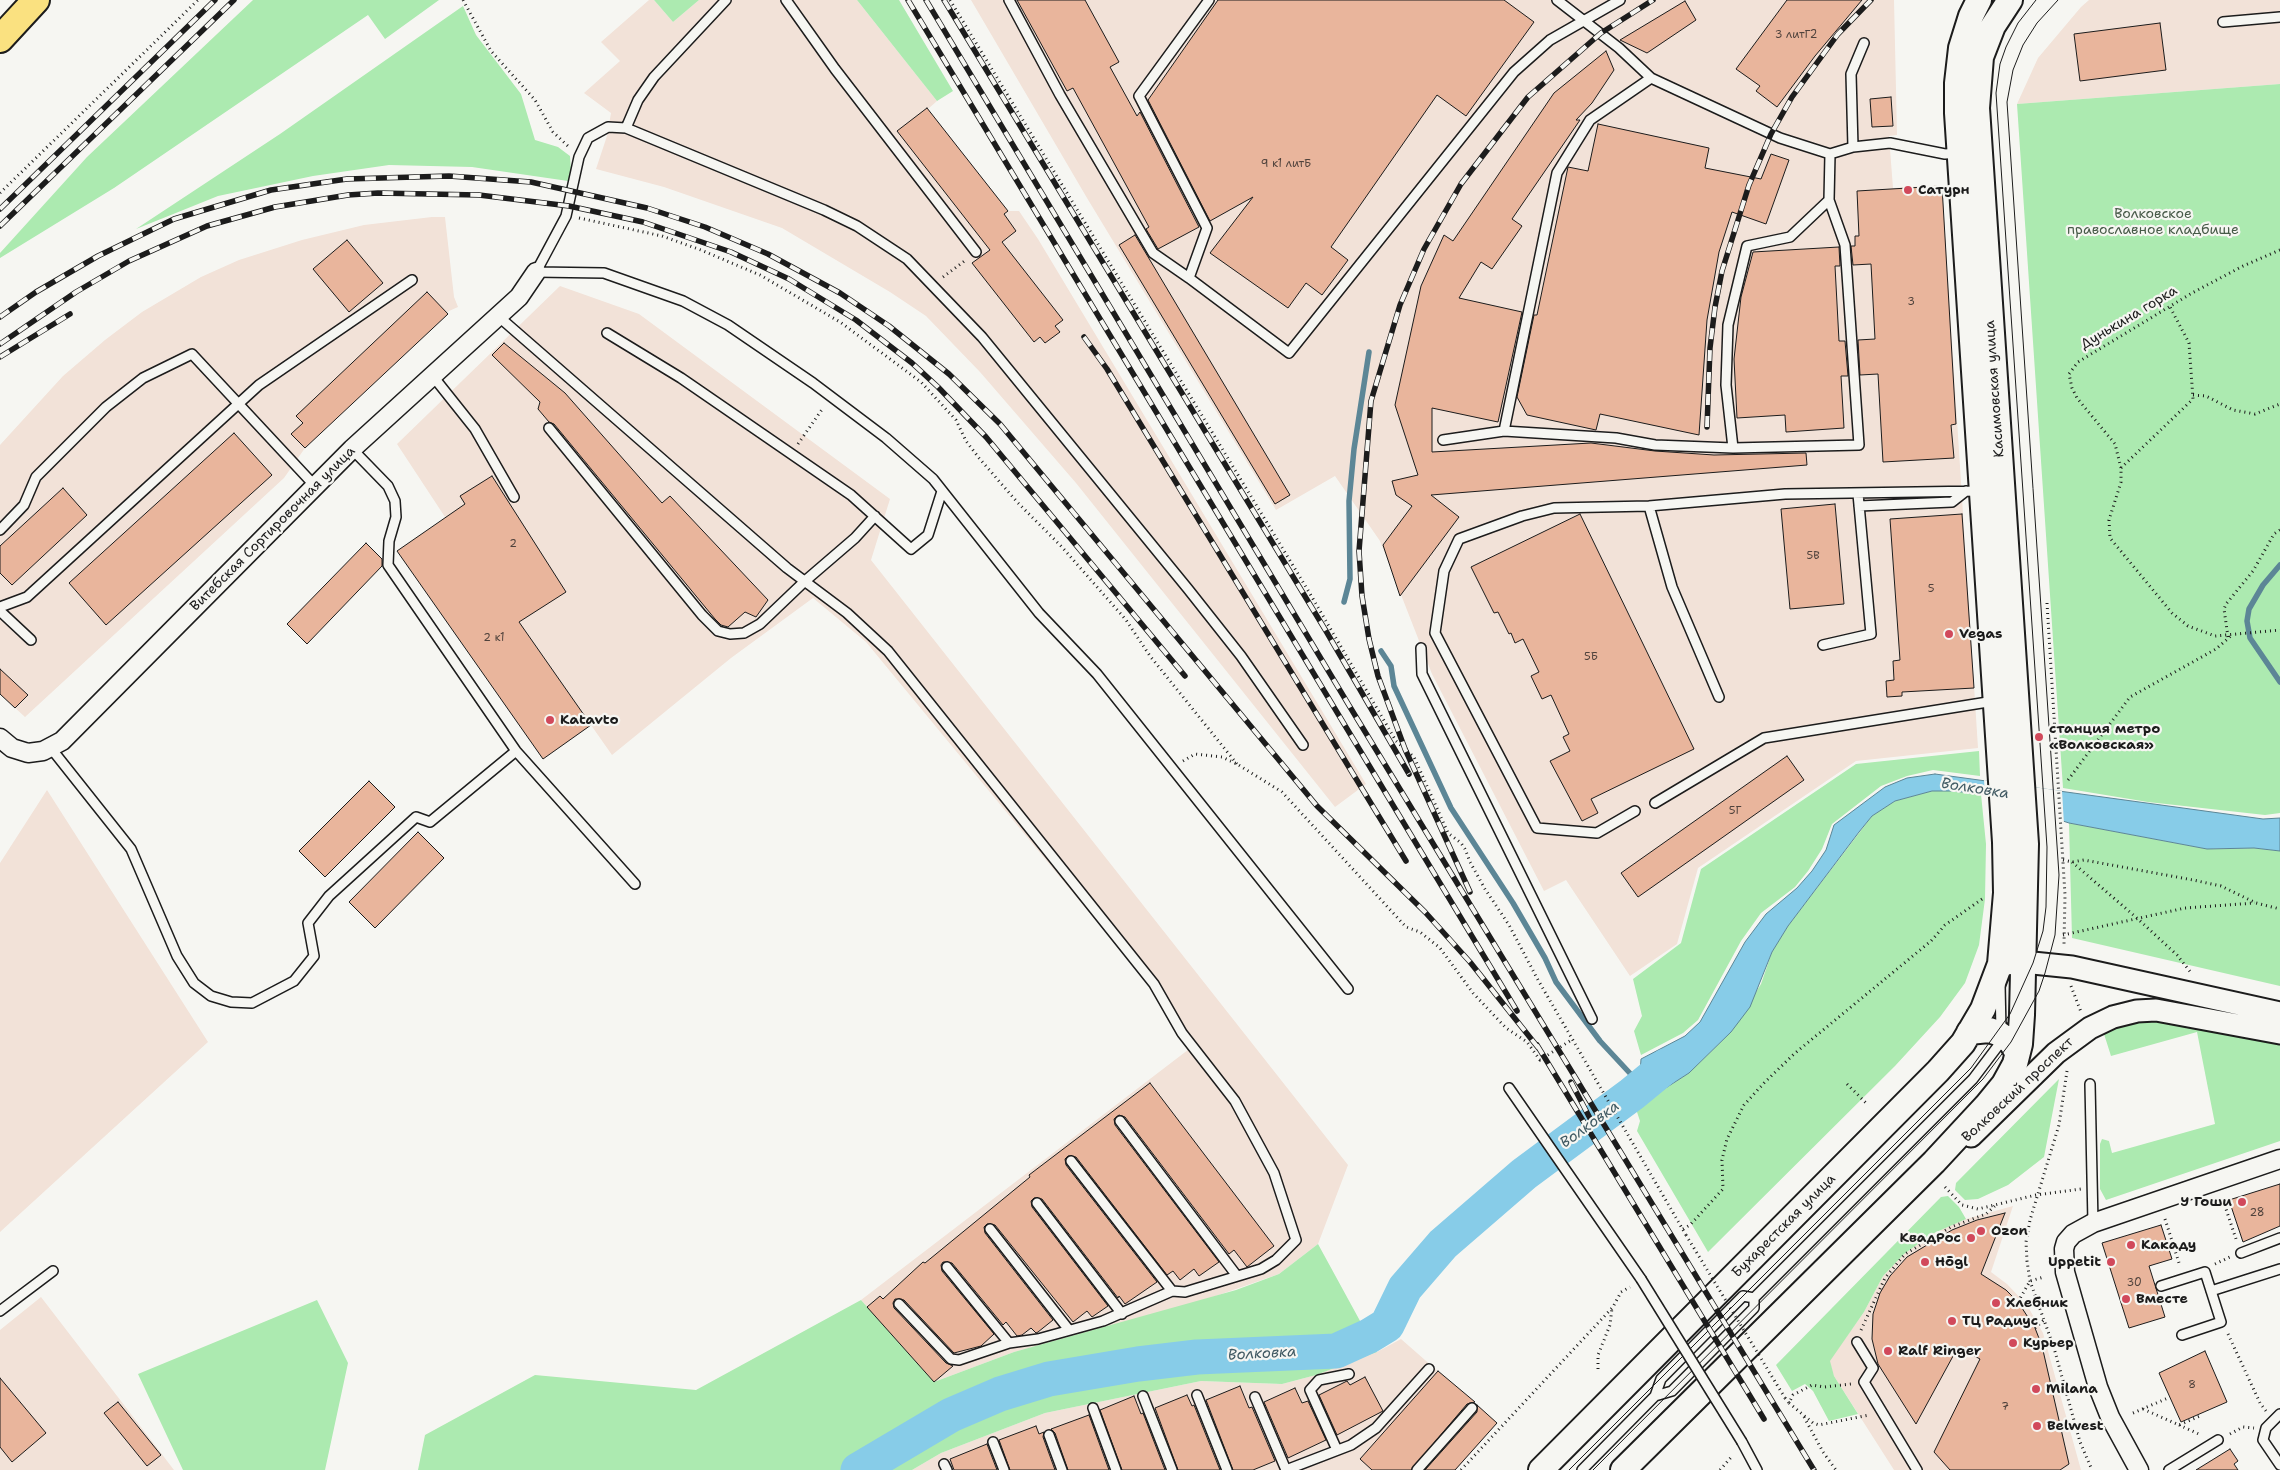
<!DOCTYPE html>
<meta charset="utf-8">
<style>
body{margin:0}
canvas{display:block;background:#f6f6f2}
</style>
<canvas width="2280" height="1470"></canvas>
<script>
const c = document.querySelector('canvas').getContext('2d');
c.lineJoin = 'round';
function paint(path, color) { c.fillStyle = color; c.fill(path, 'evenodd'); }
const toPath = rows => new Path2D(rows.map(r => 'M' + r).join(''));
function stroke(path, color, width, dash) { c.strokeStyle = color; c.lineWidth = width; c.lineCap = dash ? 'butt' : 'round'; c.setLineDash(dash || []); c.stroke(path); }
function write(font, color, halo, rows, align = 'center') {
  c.font = font + ' "Shantell Sans",sans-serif'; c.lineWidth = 4.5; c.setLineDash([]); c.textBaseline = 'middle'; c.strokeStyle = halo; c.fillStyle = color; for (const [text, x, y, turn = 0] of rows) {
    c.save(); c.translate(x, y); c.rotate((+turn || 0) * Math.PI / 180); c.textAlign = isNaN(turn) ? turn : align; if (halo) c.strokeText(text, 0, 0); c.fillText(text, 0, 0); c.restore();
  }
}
paint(toPath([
 [649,0,654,0,673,22,699,0,857,0,937,101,928,109,1008,211,1019,211,1038,239,1366,784,1335,807,1076,483,980,372,926,316,890,292,782,228,664,187,596,169,607,136,611,113,584,93,620,61,601,42],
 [971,0,1894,0,1897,135,1889,136,1893,188,1942,185,1978,748,1856,761,1698,868,1677,944,1630,976,1566,880,1544,891,1432,674,1380,541,1335,476,1276,510,1087,198],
 [2089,0,2280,0,2280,84,2017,104,2038,58,2081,7],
 [432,217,445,217,454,297,458,307,449,311,305,448,284,478,25,717,0,694,0,445,63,376,105,340,142,312,201,277,239,260,302,240,364,225],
 [560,286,639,314,890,499,871,560,1348,1165,1318,1244,1279,1274,1190,1305,1014,1352,934,1382,861,1300,1197,1043,866,642,813,598,731,658,612,755,445,517,397,444],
 [47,790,208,1042,0,1232,0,863],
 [2013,1206,1991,1272,2007,1284,2027,1305,2043,1333,2081,1470,1894,1470,1834,1376,1829,1361,1864,1312,1883,1276,1904,1254,1932,1234,1966,1219],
 [41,1297,174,1470,0,1470,0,1330],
 [1401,1339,1497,1423,1456,1470,912,1470,941,1453,1045,1413,1201,1381,1282,1384,1316,1375,1377,1352]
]), '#f2e2d8');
paint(toPath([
 [253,0,439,0,385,39,368,15,114,188,0,258,0,253,87,157],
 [654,0,699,0,673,22],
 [857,0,899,0,953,91,937,101],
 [463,6,476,35,521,94,535,140,558,147,570,156,571,171,568,181,472,167,389,165,313,176,218,196,136,229,280,134],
 [2280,84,2280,813,2265,815,2148,802,2063,788,2017,104],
 [1979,751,1980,776,1933,770,1907,776,1881,786,1832,824,1822,849,1808,871,1795,887,1761,913,1741,941,1698,1020,1683,1033,1641,1055,1634,1031,1642,1016,1633,979,1681,943,1701,869,1856,764],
 [1932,791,1953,791,1981,794,1986,844,1985,899,1979,945,1965,983,1940,1017,1895,1066,1708,1252,1637,1131,1640,1121,1634,1103,1661,1091,1689,1073,1731,1032,1761,984,1772,952,1788,926,1872,816,1895,801],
 [2069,823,2207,849,2254,848,2280,851,2280,986,2072,938],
 [2162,1019,2280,1040,2280,1141,2106,1200,2100,1189,2100,1144,2102,1139,2109,1141,2112,1153,2215,1124,2197,1032,2111,1056,2104,1034,2106,1029,2127,1022],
 [2059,1079,2044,1157,2008,1185,1978,1199,1965,1200,1955,1190,1956,1183],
 [1948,1196,1959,1207,1966,1219,1932,1234,1904,1254,1883,1276,1864,1312,1830,1361,1834,1376,1858,1414,1829,1421,1813,1391,1805,1384,1792,1391,1776,1365,1941,1197],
 [1318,1244,1377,1352,1316,1375,1282,1384,1201,1381,1045,1413,941,1453,912,1470,418,1470,425,1435,535,1375,696,1390,861,1300,934,1382,1014,1352,1236,1290,1279,1274],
 [317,1300,348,1363,325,1470,183,1470,138,1374]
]), '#aceab0');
const water = toPath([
 [1935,774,2263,819,2280,818,2280,851,2254,848,2207,849,2069,823,1981,794,1953,791,1932,791,1895,801,1872,816,1859,832,1788,926,1772,952,1750,1007,1731,1032,1689,1073,1661,1091,1634,1103,1626,1090,1640,1074,1641,1059,1685,1036,1700,1022,1745,942,1766,914,1797,888,1812,871,1826,850,1834,825,1885,787,1907,778,1935,774]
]);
paint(water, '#87cce8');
stroke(water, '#5c8696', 1);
paint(toPath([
 [1984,780,2062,791,2064,824,1985,798]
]), '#f6f6f2');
stroke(toPath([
 [2280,565,2263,585,2249,609,2247,621,2250,638,2280,682],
 [1344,602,1350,579,1349,501,1354,449,1369,352],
 [1381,651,1391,666,1394,686,1451,808,1513,903,1545,958,1556,982,1600,1041,1639,1083]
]), '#5c8696', 5.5);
stroke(toPath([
 [858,1470,951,1415,1000,1394,1049,1379,1138,1364,1197,1357,1336,1351,1369,1336,1387,1325,1405,1288,1443,1244,1524,1174,1632,1094,1666,1066]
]), '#87cce8', 35);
const building = toPath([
 [1017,0,1085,0,1119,62,1110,67,1137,116,1140,112,1199,227,1158,249,1146,229,1149,227,1073,88,1067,91,1017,0],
 [1218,0,1504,0,1534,22,1466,116,1437,95,1331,247,1348,260,1322,295,1306,283,1288,308,1210,253,1253,197,1210,221,1148,100,1218,0],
 [1787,0,1862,0,1815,56,1777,107,1756,91,1760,86,1736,69,1787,0],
 [1685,1,1696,20,1647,53,1620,40,1685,1],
 [2160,23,2166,70,2080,81,2074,34,2160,23],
 [1606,51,1614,70,1592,103,1576,120,1580,120,1512,219,1522,226,1492,269,1481,262,1459,298,1522,312,1498,422,1432,408,1432,452,1591,443,1655,451,1714,455,1806,453,1807,465,1431,495,1459,517,1400,596,1383,545,1412,506,1396,495,1392,481,1418,475,1395,405,1421,286,1444,235,1453,241,1554,93,1606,51],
 [1891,97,1893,126,1872,127,1870,99,1891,97],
 [927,108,1008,211,1004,214,1016,231,1002,242,1063,320,1055,326,1060,332,1045,343,1040,337,1034,342,972,263,990,250,897,131,927,108],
 [1598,124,1709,148,1705,168,1761,179,1771,154,1789,160,1766,224,1732,212,1719,252,1707,320,1699,435,1600,414,1596,430,1527,415,1517,397,1534,315,1537,315,1568,167,1588,171,1598,124],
 [1942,186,1956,424,1951,425,1954,458,1883,462,1878,374,1860,375,1858,340,1875,339,1871,264,1853,265,1851,246,1855,246,1855,236,1859,236,1857,191,1942,186],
 [1135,235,1290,495,1275,504,1119,245,1135,235],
 [347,240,383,283,349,312,313,269,347,240],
 [1839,247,1840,266,1835,266,1839,341,1845,341,1848,376,1841,376,1844,428,1786,432,1785,415,1737,418,1734,359,1741,297,1753,252,1839,247],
 [427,292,448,314,305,448,291,434,303,423,296,416,427,292],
 [504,343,565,393,662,503,670,496,768,600,756,617,745,612,728,627,721,625,715,619,554,424,549,422,538,409,540,402,492,355,504,343],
 [234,433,272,475,106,625,69,583,234,433],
 [492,476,566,592,519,622,591,725,543,759,397,551,465,504,460,496,492,476],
 [63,488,87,515,12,585,0,573,0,546,63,488],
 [1835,504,1844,604,1790,609,1781,509,1835,504],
 [1580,514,1694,749,1591,799,1598,813,1582,821,1550,761,1570,751,1563,737,1569,734,1551,695,1542,699,1531,676,1539,672,1523,639,1515,643,1511,633,1509,634,1498,612,1494,613,1471,567,1580,514],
 [1962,514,1974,688,1902,692,1902,696,1887,697,1886,681,1894,680,1893,661,1900,660,1890,519,1962,514],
 [366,543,382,559,382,566,307,644,287,624,366,543],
 [0,669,28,695,15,708,0,694,0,669],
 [1787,756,1804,780,1638,897,1621,873,1787,756],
 [369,781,395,807,325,877,299,851,369,781],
 [418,832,444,858,375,928,349,902,418,832],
 [1150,1083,1274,1246,1247,1267,1234,1250,1229,1254,1125,1117,1119,1115,1114,1119,1115,1125,1219,1262,1199,1276,1194,1269,1180,1280,1173,1271,1167,1275,1076,1157,1068,1156,1065,1159,1066,1165,1157,1282,1125,1304,1119,1296,1118,1298,1042,1199,1034,1198,1031,1201,1032,1207,1108,1306,1092,1317,1087,1311,1073,1322,995,1225,987,1224,984,1227,985,1233,1053,1320,1038,1332,1036,1333,1031,1328,1022,1335,1017,1336,1006,1322,1003,1325,952,1263,943,1262,941,1265,942,1271,994,1334,981,1346,954,1353,904,1300,895,1299,893,1303,894,1308,946,1363,953,1366,934,1382,867,1307,880,1296,883,1299,923,1262,925,1263,1030,1177,1029,1175,1150,1083],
 [2280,1184,2280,1226,2243,1242,2229,1200,2280,1184],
 [2005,1213,1981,1274,2006,1290,2018,1302,2035,1328,2042,1346,2069,1464,2060,1470,1950,1470,1934,1452,1980,1359,1958,1347,1916,1424,1878,1364,1872,1339,1873,1314,1880,1293,1890,1276,1907,1257,1952,1230,1977,1220,2005,1213],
 [2161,1225,2172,1259,2149,1266,2165,1317,2129,1328,2102,1243,2161,1225],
 [2205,1351,2227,1402,2181,1422,2159,1373,2205,1351],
 [1438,1371,1475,1402,1467,1404,1411,1470,1372,1470,1360,1459,1438,1371],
 [1365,1377,1383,1411,1337,1435,1319,1395,1347,1381,1350,1385,1365,1377],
 [0,1378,46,1433,12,1462,0,1447,0,1378],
 [1240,1386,1249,1408,1252,1407,1275,1461,1253,1470,1233,1470,1206,1400,1240,1386],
 [1295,1388,1302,1403,1308,1401,1326,1440,1288,1458,1264,1402,1295,1388],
 [1187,1395,1192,1406,1194,1405,1220,1470,1178,1470,1155,1408,1187,1395],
 [1134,1396,1141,1414,1143,1413,1165,1470,1122,1470,1100,1410,1134,1396],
 [118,1402,161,1455,147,1466,104,1413,118,1402],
 [1477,1405,1497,1423,1455,1470,1425,1470,1477,1412,1477,1405],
 [1089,1415,1109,1470,1068,1470,1055,1433,1051,1429,1089,1415],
 [1036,1426,1039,1434,1044,1432,1043,1437,1055,1470,1010,1470,999,1440,1036,1426],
 [987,1444,997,1470,954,1470,950,1459,987,1444],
 [2230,1449,2238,1461,2234,1464,2238,1470,2196,1470,2230,1449]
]);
paint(building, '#e9b59c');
stroke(building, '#1c1c1c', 1);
const service = toPath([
 [786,0,835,69,976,252],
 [1009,0,1060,95,1153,253,1189,278],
 [1209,0,1139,96,1207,228,1189,278,1289,353,1514,72,1550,40,1620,0],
 [1557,0,1619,48,1651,78],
 [2223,22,2280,17],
 [626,128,638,100,654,77,726,0],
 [1853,147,1851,74,1864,43],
 [1829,200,1845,245,1859,445,1733,448,1726,385,1728,325,1747,246,1790,237,1829,200,1830,154,1853,147,1890,143,1945,154,1959,153],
 [498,316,787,568,847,613,888,651,1154,984,1182,1033,1235,1101,1274,1173,1296,1240,1276,1260,1261,1269,1185,1292,1172,1291,1103,1321,1038,1339,1009,1343,959,1360,951,1359,899,1304],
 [607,333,681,378,851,495,911,549,928,535,942,491],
 [432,375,475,429,514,497],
 [549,428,702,615,718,631,730,634,744,633,760,624,805,581,855,538,875,516],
 [1504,431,1557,173,1590,120,1651,78,1780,138,1830,154],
 [1443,440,1504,431,1616,438,1655,445,1733,448],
 [352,449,388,486,395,501,396,517,389,541,388,565,516,751,635,884],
 [1649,506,1672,587,1719,697],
 [1859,506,1952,502,1966,491],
 [0,530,24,505,36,477,106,407,143,378,192,354,315,486],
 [0,607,27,597,259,385,412,280],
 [0,611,31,640],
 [1823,645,1871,634,1858,494],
 [1421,648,1422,674,1592,1019],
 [1303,745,1241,656,1188,589,982,337,907,259,857,226,824,210,626,128,608,127,588,138,579,157,566,216,536,272,604,273,683,301,728,325,813,383,886,438,933,479,1039,613,1097,674,1348,989],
 [50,747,131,849,177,956,194,983,211,996,231,1002,252,1003,294,981,314,956,308,923,329,896,416,817,430,822,516,751],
 [1655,803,1764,738,1994,701],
 [1635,811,1597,833,1537,828,1435,633,1444,571,1459,539,1522,516,1554,508,1649,506,1785,494,1982,491],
 [2000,984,2001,1031],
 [2090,1084,2093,1223],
 [1509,1088,1641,1279],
 [1120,1121,1237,1276],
 [1071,1161,1172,1291],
 [1037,1203,1122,1314],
 [990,1229,1069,1330],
 [2241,1253,2280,1238],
 [947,1267,1009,1343],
 [2161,1286,2205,1272,2221,1322,2182,1335],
 [2211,1291,2280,1269],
 [0,1311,53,1271],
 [1857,1342,1873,1368,1864,1382,1917,1470],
 [1197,1395,1227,1470],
 [1143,1396,1172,1470],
 [1655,1396,1661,1379,1743,1296,1754,1298],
 [1255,1397,1286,1470],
 [1093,1408,1116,1470],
 [2280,1414,2266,1428,2263,1440,2280,1465],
 [1049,1435,1062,1470],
 [993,1442,1004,1470],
 [1742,1442,1757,1470],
 [1337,1450,1310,1390,1319,1380,1349,1374],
 [944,1464,947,1470],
 [1286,1470,1351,1445,1376,1428,1429,1369],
 [1417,1470,1472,1408],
 [1582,1470,1655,1396,1672,1391,1754,1308,1754,1298,1973,1079,2004,1038],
 [2169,1470,2218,1440]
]);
const minor = toPath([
 [0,738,12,748,28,753,43,751,62,741,352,449,519,297,536,272],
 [2139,1470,2110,1417,2098,1387,2065,1272,2064,1249,2066,1242,2073,1234,2093,1223,2280,1159]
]);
const tertiary = toPath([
 [2006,964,2023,962,2072,967,2280,1013],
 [1971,1136,2056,1053,2090,1028,2113,1017,2137,1011,2156,1010,2280,1033]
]);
const secondary = toPath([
 [1969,1032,1989,1030,1998,1033,2011,1042,2017,1052],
 [1541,1470,1938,1071,1963,1043,1983,1009,2000,964,2006,893,2005,842,1957,113,1957,83,1961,48,1971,16,1979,0],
 [1623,1470,1934,1162,1986,1106,2004,1084,2015,1064,2020,1044,2022,1015,2026,844,1977,108,1981,57,1993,26,2010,0]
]);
const primary = toPath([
 [0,39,36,0]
]);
stroke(service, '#1c1c1c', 12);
stroke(minor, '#1c1c1c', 21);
stroke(tertiary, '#1c1c1c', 25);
stroke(secondary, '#1c1c1c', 28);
stroke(primary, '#1c1c1c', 30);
stroke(toPath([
 [463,0,491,51,535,100,553,132,570,148],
 [950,0,1309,592,1396,741,1414,757,1448,833,1461,843,1465,849,1470,862,1485,889,1509,925,1538,980,1686,1235],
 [0,193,198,0],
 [579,218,662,236,701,250,760,275,840,322,921,382,956,420,966,441,979,458,1018,503,1062,547,1126,620,1150,656,1237,764],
 [2280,250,2243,266,2192,293,2078,362,2069,374,2072,388,2077,398,2115,444,2121,468,2121,482,2109,520,2110,538,2172,613,2188,626,2215,636,2280,630],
 [943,277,966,260],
 [2193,395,2206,396,2233,410,2255,414,2280,404],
 [798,444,823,408],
 [2121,468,2193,399,2189,343,2170,307],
 [2047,603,2065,895,2064,944],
 [2228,637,2224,609,2226,604,2253,571,2274,534,2280,530],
 [1183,761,1195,754,1222,757,1237,764,1282,792,1406,927,1420,932,1440,948,1473,993,1506,1028,1527,1042,1540,1060,1573,1039],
 [2068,780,2130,697,2216,649,2232,635],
 [2063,860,2072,862,2084,860,2193,880,2221,886,2256,903,2280,909],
 [2072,862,2138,919,2177,955,2192,974],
 [2063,935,2185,908,2255,903],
 [2071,986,2081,1012],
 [2067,1071,2059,1125,2030,1220,2026,1242,2027,1261,2030,1281,2054,1348,2080,1442,2092,1470],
 [1847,1084,1866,1103],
 [1945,1187,1962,1205,1978,1209,2036,1195,2081,1189],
 [2223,1200,2237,1242],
 [2165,1219,2180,1266],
 [1683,1229,1690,1225,1723,1189,1722,1160,1727,1139,1744,1105,1764,1083,1794,1054,1931,941,1945,925,1985,897],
 [2215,1264,2230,1257],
 [2018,1302,2030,1281,2044,1277],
 [2035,1328,2045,1319],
 [1861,1330,1885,1278,1905,1254,1951,1227,1986,1214,1997,1204],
 [2228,1334,2260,1403,2266,1411],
 [1598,1369,1598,1355,1610,1325,1612,1308],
 [1785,1398,1789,1403,1793,1395,1812,1385,1824,1387,1851,1384],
 [1789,1403,1813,1423,1819,1425,1869,1415],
 [2143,1409,2179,1425,2200,1416],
 [2133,1413,2168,1398],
 [1804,1417,1823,1452,1836,1470],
 [2179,1425,2201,1435],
 [2230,1434,2243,1427,2254,1428],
 [1461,1470,1613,1307,1621,1292,1630,1287],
 [1720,1470,1733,1455]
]), '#1c1c1c', 3, [1, 4]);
stroke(service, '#f6f6f2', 9);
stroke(minor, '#f6f6f2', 18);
stroke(tertiary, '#f6f6f2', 21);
stroke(secondary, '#f6f6f2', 24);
stroke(primary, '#fae180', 26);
stroke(toPath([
 [1569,1470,1971,1068,2010,1014,2033,963,2043,931,2046,907,2047,847,1996,93,2000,64,2006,47,2018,23,2036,0],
 [1593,1470,1983,1079,2011,1042,2039,991,2045,973,2055,935,2059,875,2007,102,2013,70,2023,45,2037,23,2058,0]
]), '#1c1c1c', 1);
const rail = toPath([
 [908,0,1517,1011],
 [926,0,1350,707,1814,1470],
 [944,0,1326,631,1409,774],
 [0,209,215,0],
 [0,226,234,0],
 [0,317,36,292,98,256,174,219,271,190,347,179,449,176,531,182,647,208,705,227,768,254,840,293,889,326,949,374,1000,424,1317,806,1425,912,1470,962,1540,1050],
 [1084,337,1107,369,1406,861],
 [0,344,76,292,129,261,207,226,275,207,348,195,378,193,479,195,569,206,643,222,731,252,789,279,856,320,912,363,938,387,986,437,1185,676],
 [0,357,70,314],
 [1707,427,1710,348,1715,307,1722,271,1749,185,1771,134,1792,97,1838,34,1871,0],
 [1470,892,1405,749,1378,676,1369,639,1362,596,1359,551,1371,401,1400,305,1424,249,1461,184,1528,97,1601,33,1653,0],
 [1537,1045,1764,1419],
 [1571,1082,1593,1124]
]);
stroke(rail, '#1c1c1c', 5.5);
stroke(rail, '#f6f6f2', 4, [11]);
const serviceBridge = toPath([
 [1641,1279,1742,1442]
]);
stroke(serviceBridge, '#1c1c1c', 12, []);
stroke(toPath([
 [1686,1235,1785,1398]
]), '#1c1c1c', 3, [1, 4]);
stroke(serviceBridge, '#f6f6f2', 9);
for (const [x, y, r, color] of [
 [1908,190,5,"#d1495b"],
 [1949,634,5,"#d1495b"],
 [550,720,5,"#d1495b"],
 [2039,737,5,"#d1495b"],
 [2242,1202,5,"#d1495b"],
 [1981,1231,5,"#d1495b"],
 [1971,1238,5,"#d1495b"],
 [2131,1245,5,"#d1495b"],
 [1925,1262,5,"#d1495b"],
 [2111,1262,5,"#d1495b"],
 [2126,1299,5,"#d1495b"],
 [1996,1303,5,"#d1495b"],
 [1952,1321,5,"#d1495b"],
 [2013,1343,5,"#d1495b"],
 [1888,1351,5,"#d1495b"],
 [2036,1389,5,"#d1495b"],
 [2037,1426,5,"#d1495b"]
]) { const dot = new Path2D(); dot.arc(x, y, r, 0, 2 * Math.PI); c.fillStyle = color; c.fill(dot); stroke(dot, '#f6f6f2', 2); }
write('11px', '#4f423c', null, [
 ["3 литГ2",1796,35],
 ["9 к1 литБ",1286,164],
 ["3",1911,302],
 ["2",513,544],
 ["5В",1813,556],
 ["5",1931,589],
 ["2 к1",494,638],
 ["5Б",1591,657],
 ["5Г",1735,811],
 ["28",2257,1213],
 ["30",2134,1283],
 ["8",2192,1385],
 ["7",2005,1407]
]);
write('bold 14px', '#1c1c1c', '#f6f6f2', [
 ["Сатурн",1918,190],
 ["Vegas",1959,634],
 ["Katavto",560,720],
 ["станция метро",2049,729],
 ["«Волковская»",2049,745],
 ["У Гоши",2232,1202,"right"],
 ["Ozon",1991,1231],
 ["КвадРос",1961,1238,"right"],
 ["Какаду",2141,1245],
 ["Hōgl",1935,1262],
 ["Uppetit",2101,1262,"right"],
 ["Вместе",2136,1299],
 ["Хлебник",2006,1303],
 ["ТЦ Радиус",1962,1321],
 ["Курьер",2023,1343],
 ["Ralf Ringer",1898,1351],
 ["Milana",2046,1389],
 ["Belwest",2047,1426]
], 'left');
write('14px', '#475a48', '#f6f6f2', [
 ["Волковское",2153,214],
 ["православное кладбище",2153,230]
]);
write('14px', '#1c1c1c', '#f6f6f2', [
 ["Дунькина горка",2129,318,-31],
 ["Касимовская улица",1995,389,-94],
 ["Витебская Сортировочная улица",273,529,-45],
 ["Волковский проспект",2018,1090,-43],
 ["Бухарестская улица",1784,1226,-45]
]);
write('italic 15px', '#415a63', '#f6f6f2', [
 ["Волковка",1975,789,9],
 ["Волковка",1590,1125,-36],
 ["Волковка",1262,1354,-3]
]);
</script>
